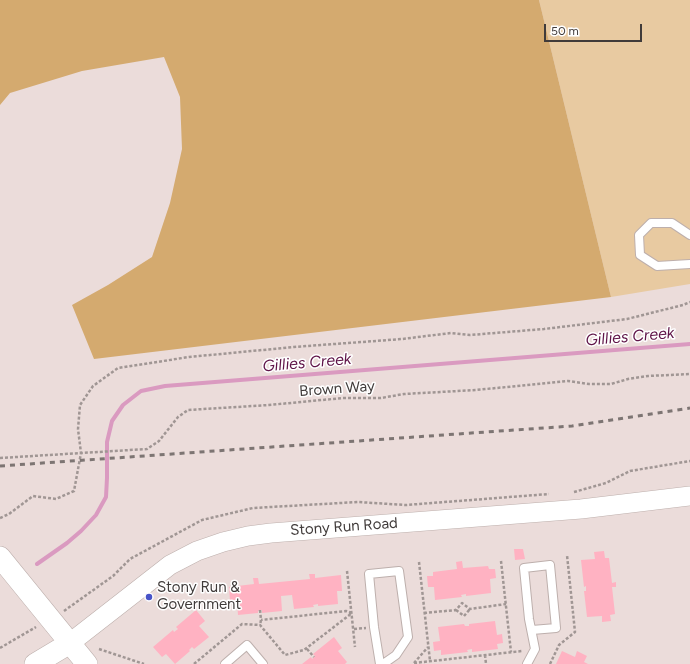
<!DOCTYPE html>
<style>
body{margin:0}
#map{position:relative;width:690px;height:664px;overflow:hidden;background:#ebdcda;font-family:Figtree,sans-serif}
canvas{display:block}
.scale{position:absolute;left:544px;top:24px;width:98px;height:18px;box-sizing:border-box;border:2px solid #403b3a;border-top:0;padding-left:5px;font-size:12px;line-height:14px;white-space:nowrap;color:#403b3a;-webkit-text-stroke:3px #fff;paint-order:stroke}
</style>
<div id="map">
<canvas width="690" height="664"></canvas>
<div class="scale">50 m</div>
</div>
<script>
const c = document.querySelector('canvas').getContext('2d');
c.lineJoin = 'round';
function paint(path, color) { c.fillStyle = color; c.fill(path, 'evenodd'); }
const toPath = rows => new Path2D(rows.map(r => 'M' + r).join(''));
function stroke(path, color, width, dash) { c.strokeStyle = color; c.lineWidth = width; c.lineCap = dash ? 'butt' : 'round'; c.setLineDash(dash || []); c.stroke(path); }
function write(font, color, halo, rows, align = 'center') {
  c.font = font + ' Figtree,sans-serif'; c.lineWidth = 3; c.setLineDash([]); c.textBaseline = 'middle'; c.strokeStyle = halo; c.fillStyle = color; for (const [text, x, y, turn = 0] of rows) {
    c.save(); c.translate(x, y); c.rotate((+turn || 0) * Math.PI / 180); c.textAlign = isNaN(turn) ? turn : align; if (halo) c.strokeText(text, 0, 0); c.fillText(text, 0, 0); c.restore();
  }
}
paint(toPath([
 [539,0,690,0,690,284,611,297]
]), '#e8caa1');
paint(toPath([
 [0,0,539,0,611,297,94,359,72,305,108,285,152,257,170,203,182,149,180,97,164,57,82,71,10,93,0,105]
]), '#d4aa6f');
stroke(toPath([
 [37,564,67,543,81,531,96,515,106,497,107,478,107,442,112,421,123,405,141,391,165,386,690,344]
]), '#da9ac0', 4);
paint(toPath([
 [514,549,523,549,525,559,515,560],
 [604,551,605,558,609,558,612,583,616,582,616,587,612,587,615,614,610,615,611,621,602,622,602,616,587,617,584,591,586,591,586,586,584,587,581,560,595,559,594,552],
 [462,561,463,568,488,566,489,569,495,569,496,578,490,579,491,593,466,596,466,594,461,595,462,597,435,600,434,587,428,587,427,576,433,576,433,572,457,569,456,562],
 [309,574,315,574,315,578,341,575,342,591,337,591,338,604,318,606,318,604,313,605,314,607,294,609,292,595,281,596,282,611,262,613,262,610,258,611,258,613,238,615,237,600,230,601,229,587,254,584,253,578,258,578,259,584,310,579],
 [196,610,205,621,199,626,209,637,194,649,192,647,189,650,190,651,175,664,166,654,162,657,153,647,173,630,174,632,178,629,176,627],
 [495,621,497,635,502,634,503,643,497,644,498,649,472,652,472,649,467,650,468,652,441,655,441,650,434,651,433,642,440,641,438,627,464,624,465,626,469,626,469,624],
 [334,637,342,648,338,651,347,662,345,664,302,664,311,657,312,659,315,656,313,654],
 [562,651,575,657,577,651,587,656,584,662,588,664,556,664]
]), '#ffb2c2');
const service = toPath([
 [690,235,672,223,651,223,639,235,640,255,657,266,690,264],
 [225,664,247,645,263,664],
 [380,664,374,627,369,574,399,571,408,637,396,655,383,664],
 [527,664,535,649,529,619,524,568,550,565,556,628,532,630]
]);
const tertiary = toPath([
 [70,643,170,565,197,551,223,542,248,536,271,533,581,509,690,496]
]);
const secondary = toPath([
 [0,557,87,664],
 [35,664,70,643]
]);
stroke(service, '#bdafac', 10);
stroke(tertiary, '#bdafac', 20);
stroke(secondary, '#bdafac', 22);
stroke(toPath([
 [0,458,147,449,159,441,178,417,188,410,269,405,343,398,381,398,404,394,476,390,568,381,589,384,611,384,628,379,648,376,690,374],
 [574,492,606,483,630,471,690,461],
 [0,518,9,514,33,496,56,499,74,491,81,453,78,429,80,405,93,386,118,368,189,357,294,347,402,339,451,333,470,335,544,329,627,319,683,305,690,302],
 [501,561,511,652],
 [419,562,430,661],
 [347,571,355,647],
 [260,610,261,620,260,625],
 [456,610,464,616,470,609],
 [64,611,113,576,130,559,202,520,253,508,358,502,406,505,549,494],
 [424,613,456,610,462,603,470,609,506,604],
 [354,629,366,628],
 [0,648,36,627],
 [99,649,144,664],
 [307,649,314,657],
 [485,655,486,664],
 [414,663,522,651],
 [414,663,428,647],
 [194,664,242,624,260,625,285,655,304,650,352,613,346,611,261,620],
 [550,664,559,645,575,632,567,555]
]), '#a09694', 2.5, [3, 2]);
stroke(service, '#fff', 8);
stroke(tertiary, '#fff', 19);
stroke(secondary, '#fff', 21);
stroke(toPath([
 [0,466,572,426,690,408]
]), '#7d7573', 3, [5, 5]);
for (const [x, y, r, color] of [
 [149,597,4,"#4753c8"]
]) { const dot = new Path2D(); dot.arc(x, y, r, 0, 2 * Math.PI); c.fillStyle = color; c.fill(dot); stroke(dot, '#fff', 1.5); }
write('15px', '#403b3a', '#fff', [
 ["Brown Way",337,389,-4],
 ["Stony Run Road",344,527,-4]
]);
write('15px', '#403b3a', '#fff', [
 ["Stony Run &",157,588],
 ["Government",157,605]
], 'left');
write('italic 16px', '#5f1448', '#fff', [
 ["Gillies Creek",630,337,-5],
 ["Gillies Creek",307,363,-5]
]);
</script>
